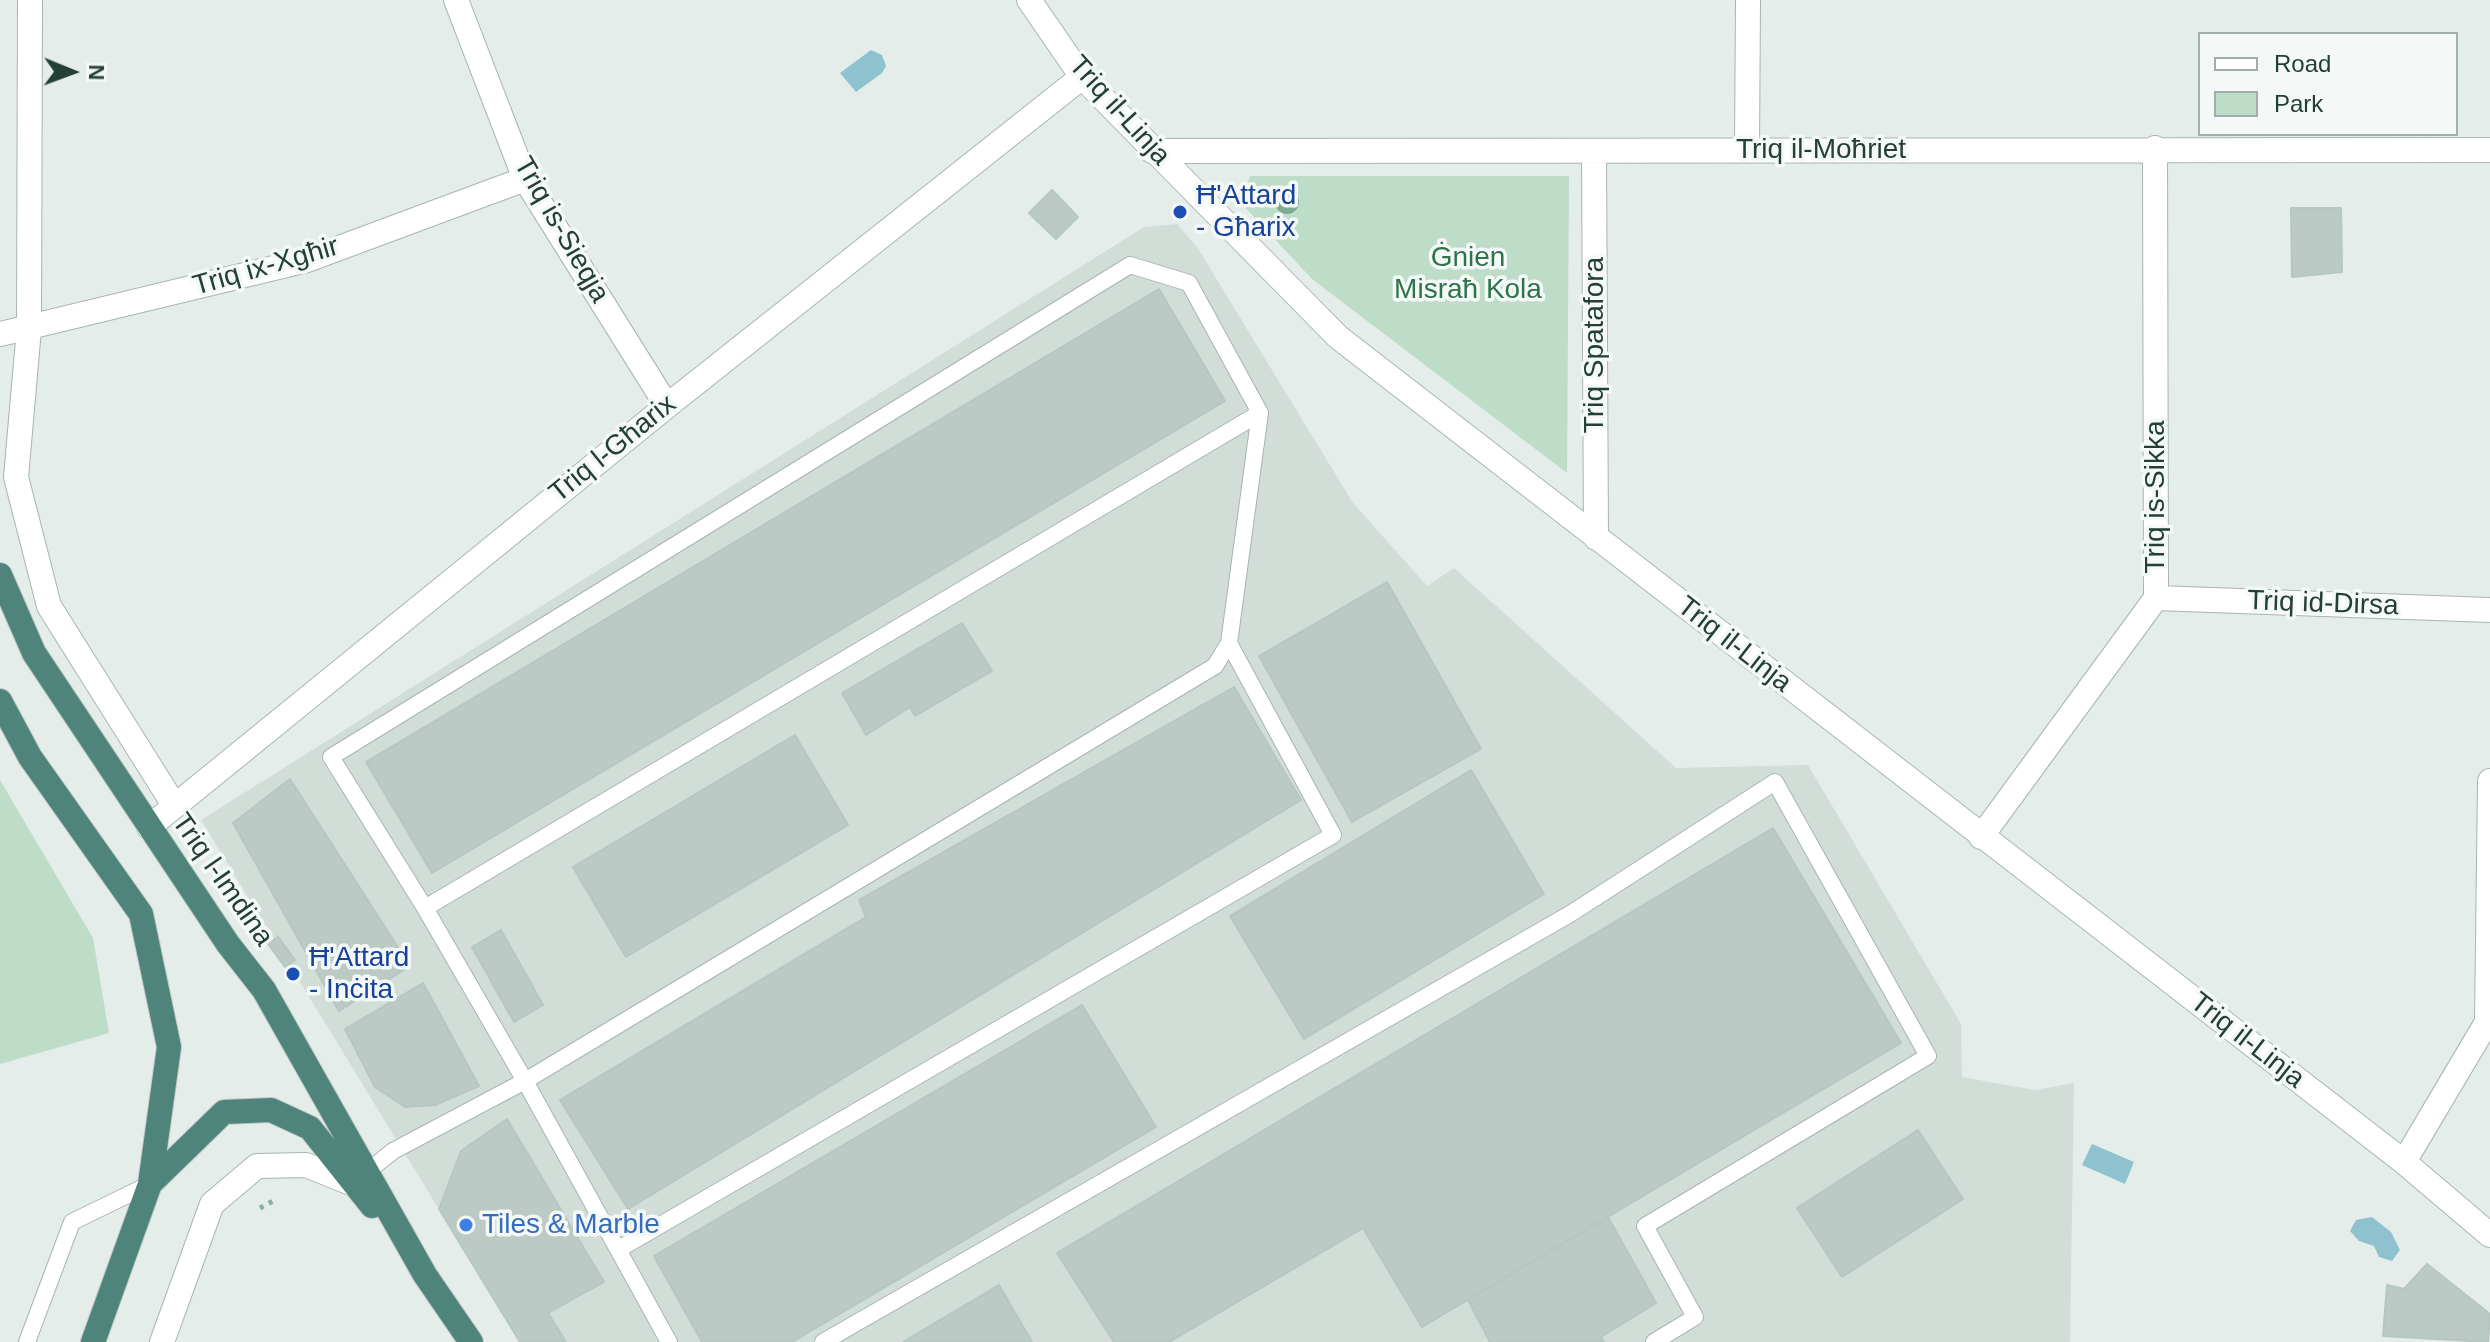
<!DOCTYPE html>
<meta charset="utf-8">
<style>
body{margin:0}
#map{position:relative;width:2490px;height:1342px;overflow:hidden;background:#e4ede9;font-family:Helvetica,sans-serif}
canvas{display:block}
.legend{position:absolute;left:2198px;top:32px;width:260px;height:104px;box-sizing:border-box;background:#f4f9f7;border:2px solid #a1aeab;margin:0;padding:10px 14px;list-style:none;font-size:24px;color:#243e38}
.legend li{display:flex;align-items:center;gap:16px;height:40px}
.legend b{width:40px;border:2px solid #a1aeab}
.north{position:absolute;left:32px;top:32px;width:80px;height:80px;-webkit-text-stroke:6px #f4f9f7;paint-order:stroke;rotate:91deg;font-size:22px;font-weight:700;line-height:32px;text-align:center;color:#243e38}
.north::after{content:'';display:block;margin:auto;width:28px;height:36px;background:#243e38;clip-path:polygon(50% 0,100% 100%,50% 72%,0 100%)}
</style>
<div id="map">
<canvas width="2490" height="1342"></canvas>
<ul class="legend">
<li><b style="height:10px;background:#fff"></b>Road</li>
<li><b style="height:22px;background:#beddc8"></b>Park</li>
</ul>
<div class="north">N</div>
</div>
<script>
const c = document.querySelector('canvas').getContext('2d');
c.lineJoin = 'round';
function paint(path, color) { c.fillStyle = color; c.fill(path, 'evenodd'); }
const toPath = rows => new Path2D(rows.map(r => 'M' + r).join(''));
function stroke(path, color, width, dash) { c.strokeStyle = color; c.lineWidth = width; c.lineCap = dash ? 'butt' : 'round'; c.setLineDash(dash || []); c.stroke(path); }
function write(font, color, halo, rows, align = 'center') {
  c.font = font + ' Helvetica,sans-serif'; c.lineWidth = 7; c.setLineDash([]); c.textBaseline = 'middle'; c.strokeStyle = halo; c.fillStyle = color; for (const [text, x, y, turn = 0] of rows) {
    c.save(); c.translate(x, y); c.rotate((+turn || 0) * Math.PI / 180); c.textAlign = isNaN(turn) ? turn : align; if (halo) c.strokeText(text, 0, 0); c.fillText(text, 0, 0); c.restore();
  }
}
paint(toPath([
 [1177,224,1197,247,1353,503,1427,586,1454,568,1676,768,1808,765,1961,1024,1962,1077,2035,1090,2074,1083,2070,1342,520,1342,201,820,1144,227]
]), '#d2ddd8');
paint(toPath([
 [1250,176,1569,176,1567,473,1312,279,1241,203],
 [0,780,93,938,109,1033,0,1064]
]), '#beddc8');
paint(toPath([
 [871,50,882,55,886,66,882,73,856,92,840,73],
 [2092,1144,2134,1162,2125,1184,2082,1165],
 [2372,1217,2391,1232,2400,1250,2392,1261,2379,1257,2374,1246,2359,1241,2350,1231,2356,1220]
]), '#8ec2cf');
const building = toPath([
 [1052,190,1078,217,1056,239,1029,213,1052,190],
 [2291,208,2341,208,2342,272,2292,277,2291,208],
 [1159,289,1225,401,432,873,366,762,1159,289],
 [1387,582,1481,749,1352,822,1259,656,1387,582],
 [962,623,992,671,915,716,910,707,866,735,842,693,962,623],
 [1234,687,1301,800,628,1209,560,1100,866,917,859,900,1234,687],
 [795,735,848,825,626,957,573,867,795,735],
 [1471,770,1544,894,1304,1039,1230,916,1471,770],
 [290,779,410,966,339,1011,233,823,290,779],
 [1773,828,1901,1043,1422,1327,1363,1228,1169,1342,1114,1342,1057,1253,1773,828],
 [501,930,543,1005,514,1022,472,947,501,930],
 [278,937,295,960,285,967,268,944,278,937],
 [423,983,479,1086,435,1105,405,1107,375,1087,345,1029,423,983],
 [1082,1005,1156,1127,792,1342,702,1342,654,1256,1082,1005],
 [507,1119,604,1282,548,1313,566,1342,520,1342,439,1209,461,1151,507,1119],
 [1918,1130,1963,1199,1842,1277,1797,1208,1918,1130],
 [1608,1217,1656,1303,1601,1337,1604,1342,1490,1342,1468,1300,1608,1217],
 [2427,1264,2490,1314,2488,1342,2383,1336,2387,1285,2404,1289,2427,1264],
 [999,1285,1032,1342,903,1342,999,1285]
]);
paint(building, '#bccac5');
stroke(building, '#b6c6c0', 2);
const service = toPath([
 [425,908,1260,413,1189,283,1130,265,331,757,425,908,525,1081,669,1342],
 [367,1172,393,1151,525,1081,1215,666,1229,643,1260,413],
 [619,1249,1333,835,1229,643],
 [27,1342,72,1222,150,1184],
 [823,1342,1570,914,1775,782,1928,1056,1645,1226,1695,1317,1654,1342]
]);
const minor = toPath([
 [30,0,29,329,16,477,49,606,174,805],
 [456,0,525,179,667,406],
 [1029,0,1082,77,1338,337,2404,1162,2490,1235],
 [1747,150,1748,0],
 [1152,151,2490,150],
 [1594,152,1596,538],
 [0,334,307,260,525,179],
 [2156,598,2490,610],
 [149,827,667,406,1082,77],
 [1981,837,2156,598,2155,148],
 [2404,1162,2487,1022,2490,781],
 [162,1342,212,1204,257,1166,306,1165,356,1185]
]);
const trunk = toPath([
 [0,575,34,653,228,944,264,990,425,1275,471,1342],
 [0,701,30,757,141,914,169,1047,150,1184,93,1342],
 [150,1184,224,1112,271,1110,310,1128,372,1206]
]);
stroke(service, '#a7b5b0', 18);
stroke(minor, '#a7b5b0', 26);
stroke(trunk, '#c2c9c7', 26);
stroke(toPath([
 [260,1208,273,1201]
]), '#85afa4', 5, [4, 6]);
stroke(service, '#fff', 16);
stroke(minor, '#fff', 24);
stroke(trunk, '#4e847a', 24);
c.fillStyle = '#80aa93';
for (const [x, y] of [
 [1287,202]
]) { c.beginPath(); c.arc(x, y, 12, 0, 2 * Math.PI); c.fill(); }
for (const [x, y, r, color] of [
 [1180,212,8,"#1a4fb4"],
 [293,974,8,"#1a4fb4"],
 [466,1225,8,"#3f7fe0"]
]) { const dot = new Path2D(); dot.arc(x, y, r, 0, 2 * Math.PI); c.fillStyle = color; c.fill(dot); stroke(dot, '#f4f9f7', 3); }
write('28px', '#243e38', '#f4f9f7', [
 ["Triq il-Linja",1119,111,48],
 ["Triq il-Moħriet",1821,150],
 ["Triq is-Sieqja",561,230,60],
 ["Triq ix-Xgħir",266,267,-16],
 ["Triq Spatafora",1595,345,-90],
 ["Triq l-Għarix",613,449,-39],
 ["Triq is-Sikka",2156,497,-90],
 ["Triq id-Dirsa",2323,604,2],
 ["Triq il-Linja",1734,645,38],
 ["Triq l-Imdina",222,880,55],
 ["Triq il-Linja",2247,1041,38]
]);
write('28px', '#164399', '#f4f9f7', [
 ["Ħ'Attard",1196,196],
 ["- Għarix",1196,228],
 ["Ħ'Attard",309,958],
 ["- Inċita",309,990]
], 'left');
write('28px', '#2f734d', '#f4f9f7', [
 ["Ġnien",1468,258],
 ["Misraħ Kola",1468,290]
]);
write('28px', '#366cbe', '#f4f9f7', [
 ["Tiles & Marble",482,1225]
], 'left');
</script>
